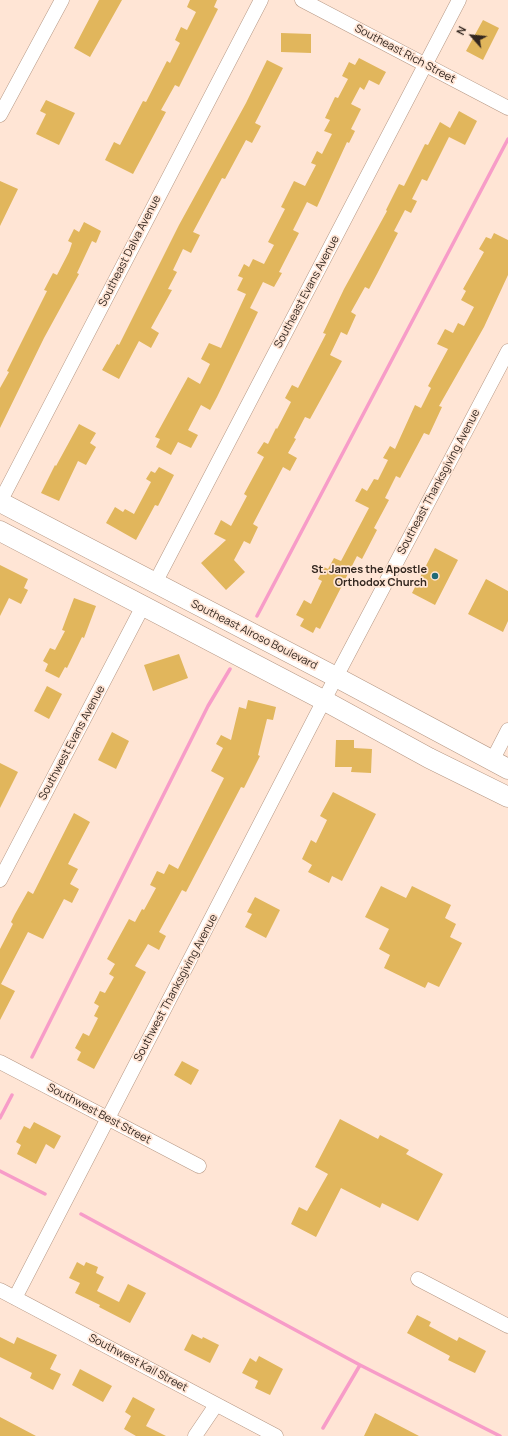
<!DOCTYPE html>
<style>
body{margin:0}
#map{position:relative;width:508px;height:1436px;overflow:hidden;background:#ffe5d5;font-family:Manrope,sans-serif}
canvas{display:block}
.north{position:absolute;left:452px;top:16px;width:40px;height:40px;-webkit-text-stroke:3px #ffe5d5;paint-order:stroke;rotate:297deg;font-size:11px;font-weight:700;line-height:16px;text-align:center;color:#32261f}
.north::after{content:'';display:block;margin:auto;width:14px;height:18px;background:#32261f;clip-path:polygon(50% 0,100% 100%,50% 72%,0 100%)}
</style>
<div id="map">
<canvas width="508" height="1436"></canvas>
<div class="north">N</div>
</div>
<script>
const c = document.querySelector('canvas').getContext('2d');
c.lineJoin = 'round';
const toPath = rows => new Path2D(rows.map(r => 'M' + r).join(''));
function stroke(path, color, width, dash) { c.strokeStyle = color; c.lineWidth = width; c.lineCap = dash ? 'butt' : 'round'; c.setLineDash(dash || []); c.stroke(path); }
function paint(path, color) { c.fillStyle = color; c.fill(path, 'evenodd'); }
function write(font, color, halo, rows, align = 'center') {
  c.font = font + ' Manrope,sans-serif'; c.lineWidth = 3.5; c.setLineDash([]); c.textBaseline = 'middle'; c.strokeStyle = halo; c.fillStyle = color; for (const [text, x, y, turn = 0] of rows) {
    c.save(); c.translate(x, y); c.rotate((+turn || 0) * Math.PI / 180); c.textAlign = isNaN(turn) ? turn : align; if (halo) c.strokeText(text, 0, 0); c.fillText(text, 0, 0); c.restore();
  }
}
stroke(toPath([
 [257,616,508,139],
 [32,1057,208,706,230,669],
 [0,1118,12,1095],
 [0,1171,45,1194],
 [81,1214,360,1365,500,1436],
 [323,1428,360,1365]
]), '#f79cc8', 3.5);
paint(toPath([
 [99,0,122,0,90,57,74,48],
 [190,0,217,0,214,7,218,9,179,87,175,85,161,110,166,112,133,174,105,160,114,142,120,145,143,101,146,102,167,61,170,63,180,43,175,40,181,27,187,30,196,12,187,7],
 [483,20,499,28,483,60,466,51],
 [281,33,311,34,311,53,281,52],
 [359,58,386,72,379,85,369,80,364,90,360,87,351,104,361,109,351,129,355,131,349,143,347,142,317,207,307,202,293,230,299,233,279,272,282,273,274,287,263,282,250,308,258,312,217,397,210,410,201,405,188,430,198,435,191,448,178,442,171,455,156,447,160,439,155,437,188,377,200,384,210,364,201,359,209,343,221,348,246,294,237,290,243,278,238,276,244,264,249,267,253,259,264,264,274,245,268,242,285,209,281,207,294,181,305,186,316,165,311,163,317,151,322,154,332,134,324,131,330,120,325,118,335,97,338,98,348,79,342,76,349,62,355,65],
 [267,60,283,68,255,123,261,126,252,143,246,140,225,179,222,178,193,232,200,235,191,253,183,249,173,270,177,272,168,289,172,290,151,328,159,333,151,348,139,341,119,379,102,370,117,344,119,345,179,225,246,103],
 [46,100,75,113,59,145,36,134,46,114,40,111],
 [459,111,477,121,465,145,449,137,427,181,422,179,412,199,417,201,411,213,405,210,394,231,398,233,377,274,369,289,365,287,351,312,356,315,347,335,341,332,330,355,342,361,310,419,305,417,294,438,296,439,288,453,297,458,290,471,283,467,253,524,258,527,250,544,244,541,234,560,245,572,226,590,201,563,226,540,214,534,221,520,231,526,247,496,244,494,264,457,257,453,264,442,268,444,276,428,277,429,291,402,285,398,292,385,298,388,326,334,323,333,344,289,387,211,386,210,399,184,404,186,425,144,428,145,440,122,450,128],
 [0,181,18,189,0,226],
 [84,222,101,231,96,243,92,241,77,273,79,274,44,338,0,428,0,388,9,372,7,371,47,291,44,290,53,273,57,275,69,252,72,243,68,241,74,229,79,232],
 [494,233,508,240,508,275,484,327,439,406,442,407,429,435,424,433,400,478,396,476,385,498,389,500,374,528,377,530,362,559,357,556,320,629,316,627,313,633,300,626,304,619,296,615,304,600,311,604,322,581,318,579,324,567,328,569,334,558,341,561,369,508,355,501,362,488,367,491,374,479,378,480,388,460,383,458,390,446,395,449,415,405,421,408,431,388,428,386,448,349,437,344,445,329,453,333,458,323,464,326,474,307,461,300,466,291,463,289,484,252,479,249,486,237,491,239],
 [79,424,96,433,90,443,96,447,86,465,78,461,59,501,41,493,55,465,56,466],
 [159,467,174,475,158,506,155,505,136,540,106,523,115,507,123,512,125,509,134,514,151,482,146,479,151,471,155,473],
 [435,548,458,560,435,605,412,593],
 [0,565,28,579,24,588,28,590,21,604,9,598,0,616],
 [486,579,508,591,508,621,503,632,468,614],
 [74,598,96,606,84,638,82,637,67,668,65,667,59,678,45,671,48,664,43,661,50,648,55,650,65,631,62,630],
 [179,654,188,678,153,691,144,665],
 [47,686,62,694,49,719,34,711],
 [248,700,276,707,273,720,267,719,258,755,260,756,244,788,241,787,186,892,182,890,159,932,166,936,159,950,148,944,135,966,146,972,94,1069,77,1060,81,1052,75,1048,83,1033,89,1036,98,1018,94,1016,99,1006,94,1003,100,991,105,993,114,977,109,974,115,964,107,959,129,919,135,922,142,909,144,910,156,888,150,885,157,871,164,874,169,864,178,869,224,778,211,771,223,748,216,744,221,735,231,740,239,707,246,709],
 [112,732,129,741,116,769,98,760],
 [336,740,354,740,354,748,372,749,371,773,351,772,352,767,335,767],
 [0,763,18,772,0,808],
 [333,792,376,814,342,881,332,876,329,883,308,872,312,865,302,859,311,840,316,843,327,820,320,816],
 [74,813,90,822,68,864,78,869,70,884,79,889,72,903,64,899,43,939,28,932,1,984,15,991,0,1020,0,949,13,924,11,922,15,914,28,891,33,894],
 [381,886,406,898,412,886,451,905,445,918,456,924,450,937,462,943,439,987,428,982,425,988,384,968,390,955,379,949,389,929,365,917],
 [255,897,280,910,266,938,245,927,252,914,247,912],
 [182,1061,199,1070,191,1085,174,1075],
 [340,1119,378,1139,380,1135,409,1150,406,1154,443,1174,418,1221,382,1203,380,1208,341,1188,316,1237,291,1224,299,1207,307,1211,328,1174,315,1167],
 [34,1122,61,1136,54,1149,46,1144,36,1164,17,1154,21,1145,16,1142,24,1126,30,1129],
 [77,1262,84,1266,86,1262,98,1267,96,1273,104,1277,97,1291,119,1302,128,1284,146,1293,130,1323,99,1307,100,1305,75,1293,80,1283,69,1278],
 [417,1315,431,1322,429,1326,457,1341,459,1337,486,1351,475,1373,448,1360,450,1356,407,1333],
 [192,1334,202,1339,203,1337,219,1345,210,1363,184,1350],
 [0,1337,14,1344,17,1337,57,1355,50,1369,61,1374,53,1390,30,1378,32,1373,0,1357],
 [259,1356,283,1369,270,1395,255,1388,258,1381,242,1373,250,1358,256,1362],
 [80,1369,112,1386,103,1402,72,1385],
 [133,1397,155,1409,146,1426,166,1436,136,1436,124,1429,131,1416,125,1412],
 [375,1413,396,1424,419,1436,364,1436],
 [0,1417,36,1436,0,1436]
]), '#e1b65c');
const street = toPath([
 [302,0,508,108],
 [0,115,62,0],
 [0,502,261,0],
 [155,583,459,0],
 [492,761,508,730],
 [0,880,143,606],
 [0,1062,199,1166],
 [418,1279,508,1326],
 [0,1290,276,1436],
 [15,1298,336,677,508,351],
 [195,1436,216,1405]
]);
const secondary = toPath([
 [0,502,336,677,508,769],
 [0,531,325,701,429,758,508,797]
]);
stroke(street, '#b59784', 15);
stroke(secondary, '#b59784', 21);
stroke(street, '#fff', 14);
stroke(secondary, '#fff', 20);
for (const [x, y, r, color] of [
 [435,576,4,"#226a77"]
]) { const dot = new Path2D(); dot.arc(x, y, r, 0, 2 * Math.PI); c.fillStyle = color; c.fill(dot); stroke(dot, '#ffe5d5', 1.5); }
write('11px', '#32261f', '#ffe5d5', [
 ["Southeast Rich Street",405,54,28],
 ["Southeast Dalva Avenue",130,251,-63],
 ["Southeast Evans Avenue",307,292,-62],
 ["Southeast Thanksgiving Avenue",439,482,-62],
 ["Southeast Airoso Boulevard",254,635,27],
 ["Southwest Evans Avenue",72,743,-62],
 ["Southwest Thanksgiving Avenue",176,988,-62],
 ["Southwest Best Street",99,1114,28],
 ["Southwest Kail Street",138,1363,28]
]);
write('bold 11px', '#32261f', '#ffe5d5', [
 ["St. James the Apostle",427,570],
 ["Orthodox Church",427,583]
], 'right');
</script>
